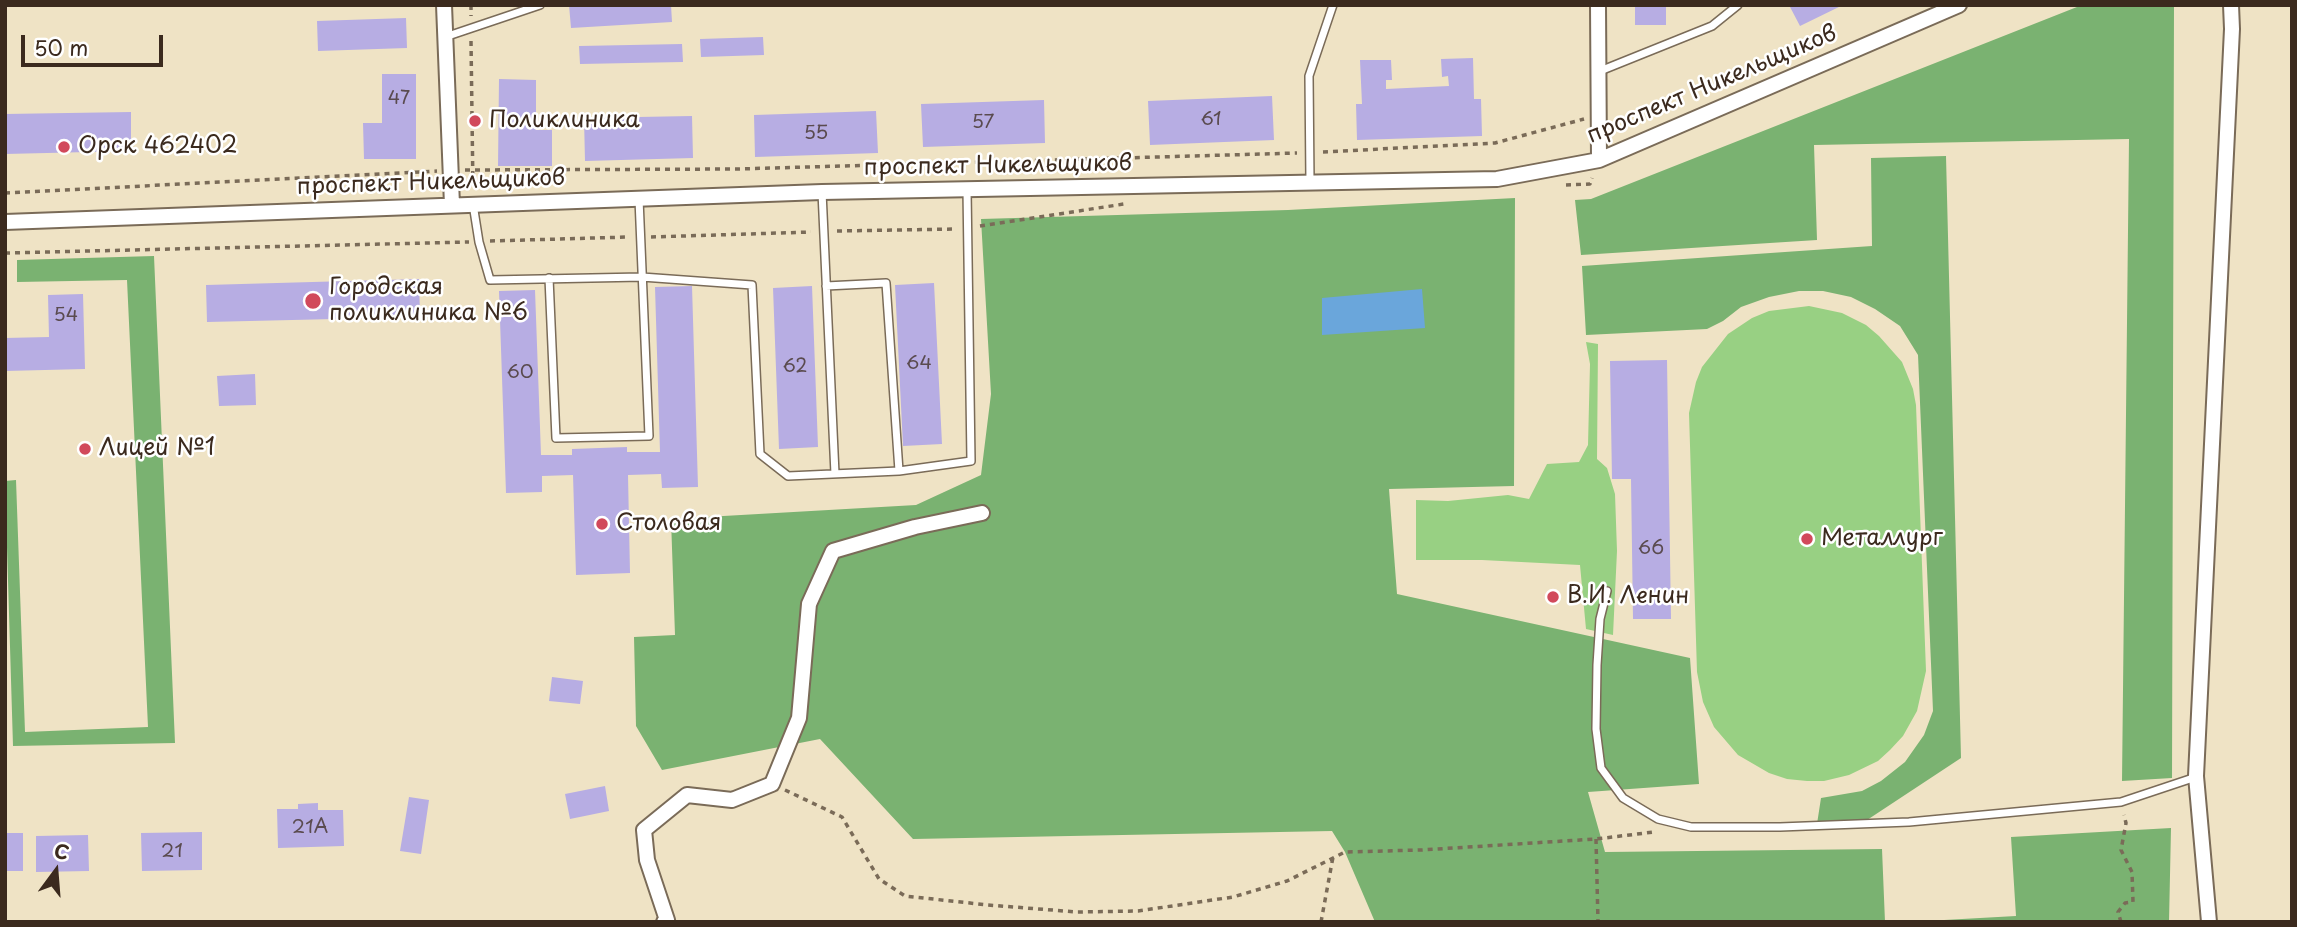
<!DOCTYPE html>
<meta charset="utf-8">
<style>
body{margin:0}
#map{position:relative;width:2297px;height:927px;overflow:hidden;background:#efe3c5;font-family:"Playpen Sans",sans-serif}
canvas{display:block}
.frame{position:absolute;inset:0;border:7px solid #3b2a1e;pointer-events:none}
.north{position:absolute;left:21px;top:836px;width:70px;height:70px;-webkit-text-stroke:5px #fff;paint-order:stroke;rotate:16deg;font-size:19px;font-weight:700;line-height:28px;text-align:center;color:#3b2a1e}
.north::after{content:'';display:block;margin:auto;width:24px;height:32px;background:#3b2a1e;clip-path:polygon(50% 0,100% 100%,50% 72%,0 100%)}
.scale{position:absolute;left:21px;top:35px;width:142px;height:32px;box-sizing:border-box;border:4px solid #3b2a1e;border-top:0;padding-left:9px;font-size:21px;line-height:24px;white-space:nowrap;color:#3b2a1e;-webkit-text-stroke:5px #fff;paint-order:stroke}
</style>
<div id="map">
<canvas width="2297" height="927"></canvas>
<div class="frame"></div>
<div class="north">С</div>
<div class="scale">50 m</div>
</div>
<script>
const c = document.querySelector('canvas').getContext('2d');
c.lineJoin = 'round';
function paint(path, color) { c.fillStyle = color; c.fill(path, 'evenodd'); }
const toPath = rows => new Path2D(rows.map(r => 'M' + r).join(''));
function stroke(path, color, width, dash) { c.strokeStyle = color; c.lineWidth = width; c.lineCap = dash ? 'butt' : 'round'; c.setLineDash(dash || []); c.stroke(path); }
function write(font, color, halo, rows, align = 'center') {
  c.font = font + ' "Playpen Sans",sans-serif'; c.lineWidth = 5; c.setLineDash([]); c.textBaseline = 'middle'; c.strokeStyle = halo; c.fillStyle = color; for (const [text, x, y, turn = 0] of rows) {
    c.save(); c.translate(x, y); c.rotate((+turn || 0) * Math.PI / 180); c.textAlign = isNaN(turn) ? turn : align; if (halo) c.strokeText(text, 0, 0); c.fillText(text, 0, 0); c.restore();
  }
}
paint(toPath([
 [1809,306,1842,313,1866,325,1879,336,1902,362,1913,389,1916,405,1926,671,1917,711,1903,736,1890,750,1878,761,1849,775,1824,781,1807,781,1787,779,1769,773,1738,755,1714,727,1703,702,1697,672,1689,413,1696,382,1702,367,1728,334,1752,318,1769,311],
 [1586,342,1598,344,1597,459,1607,468,1615,494,1617,551,1613,635,1586,629,1580,565,1482,560,1416,560,1416,500,1448,501,1508,495,1529,499,1547,464,1579,462,1588,445,1590,364]
]), '#98d083');
paint(toPath([
 [2082,5,2174,5,2172,778,2122,781,2129,139,1814,145,1817,240,1581,255,1575,200,1591,199],
 [1946,156,1961,758,1864,822,1817,824,1821,798,1862,791,1881,781,1905,762,1924,735,1933,711,1918,355,1900,326,1875,309,1851,297,1823,291,1799,291,1769,297,1741,307,1723,321,1707,329,1586,335,1582,266,1872,246,1871,158],
 [1515,198,1514,486,1389,489,1397,594,1690,658,1699,784,1588,792,1605,852,1882,849,1885,922,1375,922,1345,852,1332,831,913,839,820,739,662,770,636,726,634,637,675,635,671,519,916,505,981,475,991,394,981,219,1288,210],
 [154,256,175,743,13,746,5,481,16,480,25,732,148,727,127,280,17,282,17,260],
 [2171,828,2169,922,1908,922,2016,916,2011,837]
]), '#7ab271');
paint(toPath([
 [1422,289,1425,328,1322,335,1322,298]
]), '#6aa6db');
paint(toPath([
 [569,5,671,5,672,22,571,28],
 [1635,5,1666,5,1666,25,1635,25],
 [1789,5,1843,5,1800,26],
 [406,18,407,48,318,51,317,21],
 [763,37,764,55,701,57,700,39],
 [682,44,683,62,580,64,579,46],
 [1473,58,1474,99,1481,99,1482,136,1357,140,1356,104,1362,104,1360,60,1391,60,1392,80,1386,80,1386,89,1449,86,1448,76,1442,77,1441,59],
 [382,74,416,74,416,159,364,159,363,123,382,123],
 [499,79,536,80,536,130,552,130,552,166,498,166],
 [1272,96,1274,140,1150,145,1148,101],
 [1044,100,1045,143,923,147,921,104],
 [876,111,878,153,755,157,754,115],
 [131,112,131,151,5,154,5,114],
 [692,116,693,158,585,161,584,118],
 [419,279,420,317,207,322,206,285],
 [934,283,942,444,903,446,895,285],
 [692,286,698,487,662,488,661,474,628,475,630,573,576,575,573,475,542,476,542,492,506,493,499,291,535,290,541,455,572,455,572,449,627,447,627,452,660,452,655,287],
 [812,286,818,447,779,449,773,288],
 [83,294,85,369,5,371,5,338,49,337,48,295],
 [1667,360,1671,619,1633,619,1631,479,1612,479,1610,361],
 [255,374,256,405,219,406,217,376],
 [552,677,583,681,580,704,549,701],
 [605,786,609,811,570,819,565,794],
 [409,797,429,800,421,854,400,851],
 [318,803,318,810,343,810,344,846,278,848,277,809,298,809,298,804],
 [202,832,202,870,142,871,141,833],
 [5,833,23,833,23,871,5,871],
 [88,835,89,871,36,872,36,836]
]), '#b7ade3');
const lane = toPath([
 [445,37,540,5],
 [1600,71,1712,26,1738,5],
 [1310,182,1309,76,1333,5],
 [822,192,835,474],
 [473,204,479,242,490,280,642,277,752,285,760,454,788,476,899,471,971,461,967,190],
 [549,278,556,438,649,436,639,199],
 [826,286,886,283,899,471],
 [1607,591,1600,619,1597,665,1596,729,1601,768,1623,798,1658,819,1691,827,1780,827,1909,822,2121,802,2196,777]
]);
const street = toPath([
 [444,5,452,205],
 [1598,5,1599,160],
 [5,222,822,192,1497,179,1599,160,1959,5],
 [664,922,667,920,647,860,644,830,687,795,732,800,772,784,799,718,809,604,833,551,915,527,982,513],
 [2209,922,2196,776,2232,29,2231,5]
]);
stroke(lane, '#7a6b58', 10);
stroke(street, '#7a6b58', 18);
stroke(toPath([
 [471,5,471,16],
 [471,41,473,191],
 [1323,152,1495,143,1584,119],
 [465,170,737,169,1297,153],
 [1566,185,1590,184,1592,178],
 [5,193,437,171],
 [980,226,1124,204],
 [837,231,955,229],
 [651,237,811,232],
 [490,241,629,237],
 [5,253,469,242],
 [785,790,842,817,879,879,905,896,988,905,1077,912,1138,911,1233,897,1287,881,1345,852,1421,850,1596,839,1654,832],
 [1596,839,1598,922],
 [1321,922,1333,857],
 [2121,922,2118,912,2125,903,2133,902,2132,872,2121,850,2126,823,2124,815]
]), '#7a6b58', 3.5, [5, 5]);
stroke(lane, '#fff', 7);
stroke(street, '#fff', 14);
for (const [x, y, r, color] of [
 [475,121,7,"#d1495b"],
 [64,147,7,"#d1495b"],
 [313,301,9,"#d1495b"],
 [85,449,7,"#d1495b"],
 [602,524,7,"#d1495b"],
 [1807,539,7,"#d1495b"],
 [1553,597,7,"#d1495b"]
]) { const dot = new Path2D(); dot.arc(x, y, r, 0, 2 * Math.PI); c.fillStyle = color; c.fill(dot); stroke(dot, '#fff', 2.5); }
write('19px', '#5a4b4f', null, [
 ["47",399,99],
 ["61",1211,120],
 ["57",983,123],
 ["55",816,134],
 ["54",66,316],
 ["64",919,364],
 ["62",795,367],
 ["60",520,373],
 ["66",1651,549],
 ["21А",310,828],
 ["21",172,852]
]);
write('23px', '#3b2a1e', '#fff', [
 ["проспект Никельщиков",1712,85,-23],
 ["проспект Никельщиков",998,166,-1],
 ["проспект Никельщиков",431,183,-2]
]);
write('23px', '#3b2a1e', '#fff', [
 ["Поликлиника",489,121],
 ["Орск 462402",78,147],
 ["Городская",329,288],
 ["поликлиника №6",329,314],
 ["Лицей №1",99,449],
 ["Столовая",616,524],
 ["Металлург",1821,539],
 ["В.И. Ленин",1567,597]
], 'left');
</script>
